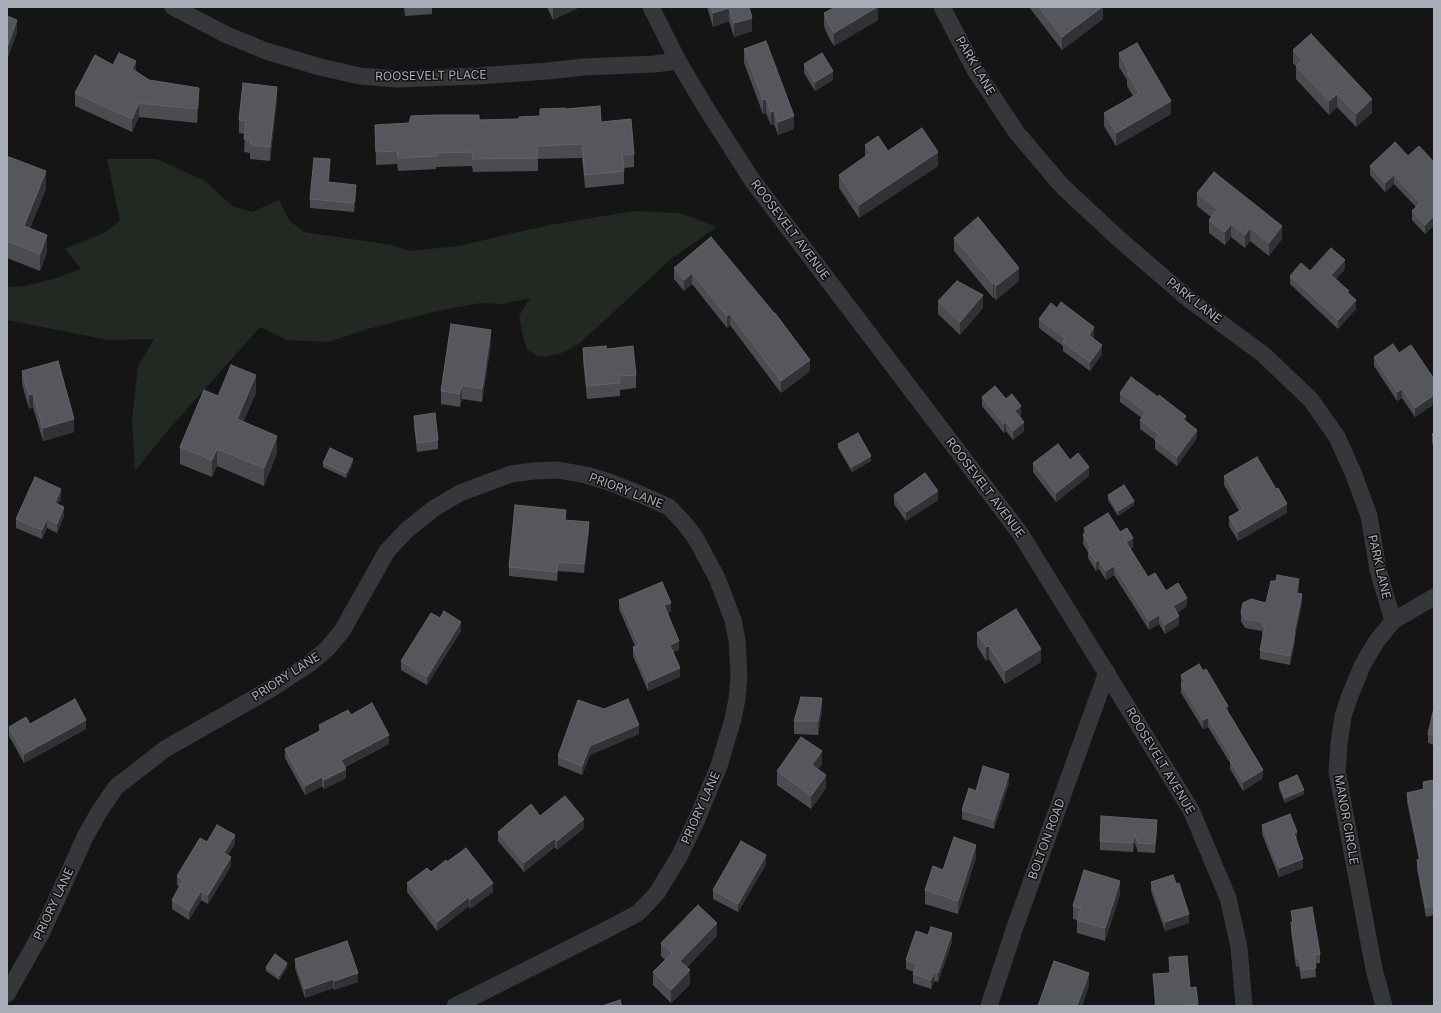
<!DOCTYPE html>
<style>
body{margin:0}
#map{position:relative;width:1441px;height:1013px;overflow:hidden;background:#151516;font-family:Inter,sans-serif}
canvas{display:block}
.frame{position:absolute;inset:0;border:8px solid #a8acb6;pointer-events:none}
</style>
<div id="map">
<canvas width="1441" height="1013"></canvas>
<div class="frame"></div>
</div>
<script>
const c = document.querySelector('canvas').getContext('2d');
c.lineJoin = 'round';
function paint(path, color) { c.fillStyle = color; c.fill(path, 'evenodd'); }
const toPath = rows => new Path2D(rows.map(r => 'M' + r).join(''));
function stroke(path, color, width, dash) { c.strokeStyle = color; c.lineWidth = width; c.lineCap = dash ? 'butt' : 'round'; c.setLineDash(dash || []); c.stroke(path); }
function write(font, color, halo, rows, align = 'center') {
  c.font = font + ' Inter,sans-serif'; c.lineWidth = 3; c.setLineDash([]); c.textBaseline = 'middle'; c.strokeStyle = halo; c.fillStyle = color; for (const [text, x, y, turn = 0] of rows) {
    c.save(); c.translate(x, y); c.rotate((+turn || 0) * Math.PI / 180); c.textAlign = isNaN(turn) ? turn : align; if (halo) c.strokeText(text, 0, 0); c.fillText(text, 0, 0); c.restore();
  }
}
paint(toPath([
 [107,159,157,159,205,181,232,206,252,212,279,200,289,220,304,232,392,245,409,251,458,246,549,225,634,211,680,213,717,227,671,259,580,343,562,353,545,357,537,356,527,349,523,336,519,316,530,298,502,304,480,303,442,310,371,328,328,342,287,340,260,327,169,429,135,471,132,419,138,366,154,339,108,340,7,320,7,287,25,286,53,279,81,269,65,249,104,233,120,221]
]), '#212922');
stroke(toPath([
 [173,7,227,35,266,51,320,67,360,76,397,79,477,76,548,71,584,67,654,64,678,61],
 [651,7,678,61,706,108,752,180,1020,533,1191,810,1228,898,1239,947,1244,1006],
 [942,7,975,70,1017,133,1062,186,1119,239,1191,301,1264,355,1311,400,1337,437,1354,475,1369,516,1378,570,1393,621],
 [7,994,42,932,85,837,99,812,116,787,165,749,274,687,309,664,327,649,342,631,387,551,407,530,433,509,460,493,511,474,533,471,558,470,586,475,609,482,642,495,669,507,684,523,695,537,717,578,733,620,737,640,739,676,737,699,733,719,719,766,697,819,679,857,657,893,638,913,606,930,455,1006],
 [989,1006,1014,930,1107,672],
 [1384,1006,1374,969,1337,771,1339,744,1343,716,1349,698,1362,666,1376,642,1393,621,1434,597]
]), '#36373b', 17);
paint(toPath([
 [398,7,443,7,432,8,432,14,405,16,404,7,398,8],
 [547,7,580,7,553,20],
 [707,7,749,7,752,31,734,37,729,21,713,27],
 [832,7,878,7,878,20,834,46,828,36,824,26,824,13,833,8],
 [1029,7,1103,7,1103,19,1062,50],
 [744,49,794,129,778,135,774,124,771,125,766,113,763,114,744,63],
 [1293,50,1372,113,1356,127,1337,107,1329,115,1296,79,1296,66,1293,63],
 [1119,53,1171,114,1116,146,1104,126,1104,113,1133,96,1127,86,1127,80,1119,67],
 [804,64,833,80,815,91,804,73],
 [113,65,136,71,149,80,199,101,197,123,139,117,132,132,75,106,75,93],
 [277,100,270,161,250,159,250,153,244,152,245,134,239,133,239,120],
 [565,109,601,122,634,154,634,167,624,168,624,184,585,188,582,158,538,159,538,171,473,172,472,166,436,167,436,169,398,171,397,164,376,165,375,125,479,120,519,119,540,116],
 [865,145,888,151,938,166,859,218,839,188,839,175,865,157],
 [1408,156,1434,162,1434,225,1425,234,1412,220,1412,211,1416,207,1394,184,1385,192,1370,175,1370,166],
 [7,163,46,189,30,228,47,252,40,271,7,258],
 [330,168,329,182,356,194,354,212,310,208,310,199],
 [1197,193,1282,239,1269,256,1250,241,1245,248,1231,237,1225,245,1209,233,1209,220,1211,217,1197,206],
 [711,237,810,371,781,393,730,325,727,328,692,284,684,291,674,279,674,268],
 [954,238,1019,281,996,300,994,297,993,298,954,251],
 [1345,269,1336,279,1349,294,1356,309,1338,329,1290,284,1290,276,1310,271],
 [938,301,983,308,960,335,938,314],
 [1039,319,1094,336,1093,338,1102,354,1090,371,1063,351,1063,346,1039,328],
 [491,343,482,402,462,399,460,407,441,404,441,391],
 [583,348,607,349,636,375,636,388,620,390,620,396,587,399,583,361],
 [1399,353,1434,379,1434,404,1415,417,1402,398,1397,401,1374,366,1374,357],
 [22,371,74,432,43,441,33,407,29,409,22,384],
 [256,393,243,422,277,453,264,486,217,466,212,477,180,464,180,447,218,396],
 [1120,393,1186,421,1197,438,1177,466,1155,449,1155,440,1140,429,1140,420,1142,418,1120,402],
 [982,397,1006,399,1021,415,1020,417,1024,431,1013,440,1006,431,1004,433,982,406],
 [414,416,438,440,438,449,417,452,414,425],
 [1434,433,1434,447,1432,443,1432,434],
 [838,444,871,461,852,472,838,448],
 [1070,460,1089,476,1056,502,1033,472,1033,463],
 [323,463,353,463,346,478,323,467],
 [1224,476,1287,513,1238,541,1229,526,1229,517,1239,511,1224,485],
 [894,495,938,500,906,521,894,504],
 [1108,495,1134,505,1118,516,1108,500],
 [61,498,58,504,64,516,57,533,47,528,42,539,16,528,16,519],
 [566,520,589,531,584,573,558,571,557,581,509,576,509,567],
 [1084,528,1120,532,1133,547,1130,549,1148,577,1187,606,1177,613,1179,625,1165,634,1159,624,1149,630,1114,575,1106,580,1099,569,1096,571,1088,558,1088,552,1083,544],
 [1299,588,1298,593,1302,603,1295,636,1295,642,1290,665,1260,659,1260,650,1263,635,1262,635,1262,631,1245,628,1241,621,1241,612,1266,603],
 [619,600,671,611,668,613,679,650,673,652,680,677,648,691,633,656,633,647,635,646,619,609],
 [461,631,427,685,401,670,401,661],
 [977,633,1041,662,1005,684,989,659,986,661,977,646],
 [1181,675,1228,712,1263,778,1243,791,1230,769,1230,763,1208,727,1203,729,1181,693],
 [1434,708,1434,745,1428,743,1428,734],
 [822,711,818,735,794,734,794,721],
 [351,715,389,744,345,767,346,778,324,789,322,786,305,795,285,758,285,749,319,731,319,725],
 [30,724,86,729,24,763,9,736,9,727],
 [639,734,590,755,582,775,558,765,558,756],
 [822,764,818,769,826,788,811,809,777,785,777,771],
 [1434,780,1434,915,1426,917,1417,869,1417,860,1419,860,1407,802,1407,793,1423,790,1423,782],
 [1009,783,994,829,962,819,962,810,976,791],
 [1279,783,1304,794,1285,803,1279,788],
 [540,816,584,828,557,850,555,847,524,872,498,841,498,832],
 [1262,825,1297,841,1296,841,1303,868,1279,877,1262,834],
 [1157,829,1155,853,1138,852,1135,843,1133,852,1100,850,1100,841],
 [207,842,235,844,228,855,231,866,208,904,201,900,189,920,172,909,172,900,180,887,177,885,177,876],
 [976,858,958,914,925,904,925,890,943,870],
 [447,862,493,892,470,909,469,906,437,931,407,892,407,883,431,872],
 [766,864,738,912,713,899,713,890],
 [1151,882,1176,884,1189,923,1165,931,1151,891],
 [1120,894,1105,941,1077,933,1077,920,1073,919,1073,906],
 [1291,911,1320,954,1320,963,1315,964,1316,977,1301,979,1299,966,1296,967,1291,931,1291,922,1292,922],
 [717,936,687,967,690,984,671,1003,653,985,653,972,665,960,661,956,661,943],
 [952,942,938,982,934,981,931,989,913,983,913,974,914,972,906,969,906,960],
 [1169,957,1190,988,1196,987,1198,1006,1155,1006,1153,974,1170,973],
 [295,959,358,982,334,990,333,988,305,998,295,968],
 [266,967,287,968,279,980,266,971]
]), '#4b4c51');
paint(toPath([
 [553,7,580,7,553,20],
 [877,7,878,7,878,20,834,46,834,33],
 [1102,7,1103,7,1103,19,1062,50,1062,37],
 [729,8,729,21,713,27,713,13],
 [752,18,752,31,734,37,734,23],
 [17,20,17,33,7,61,7,48],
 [136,61,136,74,132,69],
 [833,71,833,80,815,91,815,82],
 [277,87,277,100,270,161,270,147],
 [199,88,199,101,197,123,197,109],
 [1337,94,1337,107,1329,115,1329,101],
 [766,99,766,113,763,114,763,100],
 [1372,99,1372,113,1356,127,1356,114],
 [1171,101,1171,114,1116,146,1116,133],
 [139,103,139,117,132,132,132,119],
 [774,111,774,124,771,125,771,112],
 [794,116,794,129,778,135,778,122],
 [938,152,938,166,859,218,859,205],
 [330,159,330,168,328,191,328,182],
 [46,171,46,189,24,243,24,226],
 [1394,175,1394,184,1385,192,1385,183],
 [356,185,356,194,354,212,354,203],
 [1434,216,1434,225,1425,234,1425,225],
 [1231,224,1231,237,1225,245,1225,232],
 [1282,226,1282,239,1269,256,1269,243],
 [1250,228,1250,241,1245,248,1245,235],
 [47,235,47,252,40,271,40,254],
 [1345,260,1345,269,1331,284,1331,275],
 [1019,268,1019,281,996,300,996,286],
 [692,273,692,284,684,291,684,280],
 [994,283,994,297,993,298,993,284],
 [983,295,983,308,960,335,960,322],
 [1356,300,1356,309,1338,329,1338,320],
 [730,314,730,325,727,328,727,316],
 [1094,327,1094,336,1089,344,1089,335],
 [491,330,491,343,482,402,482,389],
 [1102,345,1102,354,1090,371,1090,362],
 [810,360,810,371,781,393,781,381],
 [256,375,256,393,237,436,237,419],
 [462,385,462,399,460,407,460,394],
 [1402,389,1402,398,1397,401,1397,392],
 [33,394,33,407,29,409,29,395],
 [1434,395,1434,404,1415,417,1415,408],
 [1021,406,1021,415,1015,420,1015,411],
 [1186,416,1186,425,1183,419],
 [74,419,74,432,43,441,43,428],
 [1006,422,1006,431,1004,433,1004,424],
 [1024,422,1024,431,1013,440,1013,431],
 [1197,430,1197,438,1177,466,1177,457],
 [277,436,277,453,264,486,264,468],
 [217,449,217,466,212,477,212,460],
 [871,456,871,461,852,472,852,467],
 [353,459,353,463,346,478,346,473],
 [1089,467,1089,476,1056,502,1056,493],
 [61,489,61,498,55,511,55,503],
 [938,491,938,500,906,521,906,512],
 [1134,501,1134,505,1118,516,1118,511],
 [1287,504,1287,513,1238,541,1238,532],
 [64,507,64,516,57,533,57,524],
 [47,519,47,528,42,539,42,530],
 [589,522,589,531,584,573,584,564],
 [1133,538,1133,547,1126,551,1126,542],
 [1099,560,1099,569,1096,571,1096,562],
 [558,562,558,571,557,581,557,572],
 [1114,566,1114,575,1106,580,1106,571],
 [1299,579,1299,588,1296,602,1296,593],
 [1302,594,1302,603,1295,636,1295,642,1290,665,1290,656,1294,633],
 [1187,598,1187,606,1173,615,1173,606],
 [671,603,671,611,664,614,664,605],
 [1159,615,1159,624,1149,630,1149,621],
 [1179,616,1179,625,1165,634,1165,625],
 [461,622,461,631,427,685,427,677],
 [679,641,679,650,670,654,670,645],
 [989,646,989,659,986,661,986,647],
 [1041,649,1041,662,1005,684,1005,671],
 [680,668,680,677,648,691,648,682],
 [822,698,822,711,818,735,818,721],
 [1228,706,1228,714,1225,707],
 [1208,718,1208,727,1203,729,1203,720],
 [86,720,86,729,24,763,24,754],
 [639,725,639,734,590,755,582,775,582,766,590,746],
 [389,735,389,744,341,768,341,760],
 [822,751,822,764,812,778,812,765],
 [346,769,346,778,324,789,324,780],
 [1263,770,1263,778,1243,791,1243,782],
 [1009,774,1009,783,994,829,994,820],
 [826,775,826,788,811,809,811,796],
 [322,777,322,786,305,795,305,786],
 [1304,790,1304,794,1285,803,1285,798],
 [584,819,584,828,557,850,557,841],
 [1157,820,1157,829,1155,853,1155,844],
 [1297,832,1297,841,1294,842,1294,833],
 [1135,834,1135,843,1133,852,1133,843],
 [235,835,235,844,224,862,224,853],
 [555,838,555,847,524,872,524,863],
 [976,845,976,858,958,914,958,901],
 [766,855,766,864,738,912,738,904],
 [231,857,231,866,208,904,208,895],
 [1303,859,1303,868,1279,877,1279,868],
 [1120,881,1120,894,1105,941,1105,928],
 [493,883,493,892,470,909,470,900],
 [201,891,201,900,189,920,189,911],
 [469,897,469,906,437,931,437,922],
 [1189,914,1189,923,1165,931,1165,922],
 [717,923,717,936,680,974,680,961],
 [952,933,952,942,938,982,938,973],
 [287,963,287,968,279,980,279,976],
 [690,970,690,984,671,1003,671,990],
 [934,972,934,981,931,989,931,980],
 [358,973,358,982,334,990,334,981],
 [1089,973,1089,986,1082,1006,1077,1006],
 [333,979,333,988,305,998,305,989]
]), '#313235');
const building = toPath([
 [711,7,749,7,752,18,734,23,729,8,713,13,711,7],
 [835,7,877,7,834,33,828,23,824,13,835,7],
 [1039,7,1102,7,1062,37,1039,7],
 [7,16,17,20,7,48,7,16],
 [1311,34,1372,99,1356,114,1337,94,1329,101,1296,66,1302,60,1293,50,1311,34],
 [766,41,794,116,778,122,774,111,771,112,766,99,763,100,744,49,766,41],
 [1137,43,1171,101,1116,133,1104,113,1139,93,1127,73,1129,72,1119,53,1137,43],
 [119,53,136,61,132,69,149,80,199,88,197,109,139,103,132,119,75,93,95,55,113,65,119,53],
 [822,53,833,71,815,82,804,64,822,53],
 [243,83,277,87,270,147,250,145,251,140,244,139,246,121,239,120,243,83],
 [600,106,601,122,631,119,634,154,622,155,624,171,585,175,582,144,537,146,538,158,473,159,472,152,436,153,436,156,398,158,397,151,376,152,375,125,409,123,411,116,435,115,479,115,479,120,519,119,519,117,540,116,540,109,565,108,565,109,600,106],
 [922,128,938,152,859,205,839,175,870,153,865,145,878,136,888,151,922,128],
 [1395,142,1408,156,1419,146,1434,162,1434,216,1425,225,1412,211,1420,203,1394,175,1385,183,1370,166,1395,142],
 [9,157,46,171,24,226,47,235,40,254,7,241,7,163,9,157],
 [314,158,330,159,328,182,356,185,354,203,310,199,314,158],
 [1214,172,1282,226,1269,243,1250,228,1245,235,1231,224,1225,232,1209,220,1218,209,1197,193,1214,172],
 [978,217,1019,268,996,286,994,283,993,284,954,238,978,217],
 [711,237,774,313,775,313,810,360,781,381,730,314,727,316,692,273,684,280,674,268,711,237],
 [1331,248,1345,260,1331,275,1349,291,1347,292,1356,300,1338,320,1290,276,1301,263,1310,271,1331,248],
 [957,281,983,295,960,322,938,301,957,281],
 [1061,302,1094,327,1089,335,1102,345,1090,362,1063,342,1065,338,1039,319,1051,303,1057,308,1061,302],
 [451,324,491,330,482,389,462,385,460,394,441,391,451,324],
 [1393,344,1399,353,1411,345,1434,379,1434,395,1415,408,1402,389,1397,392,1374,357,1393,344],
 [606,346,607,349,633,346,636,375,619,376,620,383,587,386,583,348,606,346],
 [58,361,74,419,43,428,33,394,29,395,22,371,58,361],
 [231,365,256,375,237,419,277,436,264,468,217,449,212,460,180,447,204,390,218,396,231,365],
 [1131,377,1158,397,1159,395,1186,416,1183,419,1197,430,1177,457,1155,440,1159,434,1140,420,1146,412,1120,393,1131,377],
 [995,386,1006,399,1012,394,1021,406,1015,411,1024,422,1013,431,1006,422,1004,424,982,397,995,386],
 [435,413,438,440,417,443,414,416,435,413],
 [858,433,871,456,852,467,838,444,858,433],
 [1434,433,1434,438,1432,434,1434,433],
 [1058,444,1070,460,1078,453,1089,467,1056,493,1033,463,1058,444],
 [330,448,353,459,346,473,323,463,330,448],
 [1257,457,1276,489,1278,488,1287,504,1238,532,1229,517,1243,509,1224,476,1257,457],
 [925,473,938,491,906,512,894,495,925,473],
 [35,477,61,489,55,503,64,507,57,524,47,519,42,530,16,519,35,477],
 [1124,485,1134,501,1118,511,1108,495,1124,485],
 [515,505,566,510,565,520,589,522,584,564,558,562,557,572,509,567,515,505],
 [1108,513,1120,532,1127,528,1133,538,1126,542,1148,577,1155,573,1166,591,1178,583,1187,598,1173,606,1179,616,1165,625,1159,615,1149,621,1114,566,1106,571,1099,560,1096,562,1088,550,1091,548,1083,535,1087,533,1084,528,1108,513],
 [1277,575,1299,579,1296,593,1302,594,1294,633,1295,633,1290,656,1260,650,1265,627,1262,626,1263,622,1245,619,1241,612,1243,603,1251,599,1266,603,1271,581,1276,581,1277,575],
 [662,582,671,603,664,605,679,641,670,645,680,668,648,682,633,647,639,645,619,600,662,582],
 [1016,609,1041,649,1005,671,989,646,986,647,977,633,1016,609],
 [444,611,461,622,427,677,401,661,431,613,440,618,444,611],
 [1199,664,1203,671,1206,669,1228,706,1225,707,1263,770,1243,782,1230,760,1232,758,1208,718,1203,720,1181,684,1185,682,1181,675,1199,664],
 [801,697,822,698,818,721,794,721,801,697],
 [75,699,86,720,24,754,9,727,26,717,30,724,75,699],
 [628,699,639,725,590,746,582,766,558,756,578,700,604,709,628,699],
 [372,703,389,735,341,760,346,769,324,780,322,777,305,786,285,749,322,730,319,725,348,710,351,715,372,703],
 [1434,708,1434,736,1428,734,1434,708],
 [801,737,822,751,812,765,826,775,811,796,777,771,801,737],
 [983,766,1009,774,994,820,962,810,969,788,976,791,983,766],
 [1297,775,1304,790,1285,798,1279,783,1297,775],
 [1434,780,1434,799,1432,799,1434,810,1434,906,1426,908,1417,860,1420,859,1407,793,1424,789,1423,782,1434,780],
 [565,796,584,819,557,841,555,838,524,863,498,832,531,804,540,816,565,796],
 [1290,814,1297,832,1294,833,1303,859,1279,868,1262,825,1290,814],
 [1101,816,1157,820,1155,844,1138,843,1135,834,1133,843,1100,841,1101,816],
 [217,825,235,835,224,853,231,857,208,895,201,891,189,911,172,900,183,880,177,876,200,838,207,842,217,825],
 [954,837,976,845,958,901,925,890,933,866,943,870,954,837],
 [741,841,766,855,738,904,713,890,741,841],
 [466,848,493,883,470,900,469,897,437,922,407,883,427,868,431,872,446,860,447,862,466,848],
 [1084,870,1120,881,1105,928,1077,920,1081,908,1073,906,1084,870],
 [1173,875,1176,884,1179,883,1189,914,1165,922,1151,882,1173,875],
 [698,905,717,923,680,961,690,970,671,990,653,972,672,953,661,943,698,905],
 [1312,907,1320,954,1314,955,1316,968,1301,970,1299,957,1296,958,1291,922,1293,922,1291,911,1312,907],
 [931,927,952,933,938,973,934,972,931,980,913,974,917,964,906,960,916,931,928,935,931,927],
 [347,941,358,973,334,981,333,979,305,989,295,959,347,941],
 [275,954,287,963,279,976,266,967,275,954],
 [1187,956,1190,988,1196,987,1198,1004,1175,1006,1156,1006,1153,974,1170,973,1169,957,1187,956],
 [1054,961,1089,973,1077,1006,1038,1006,1054,961],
 [620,1000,622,1006,602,1006,620,1000]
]);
paint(building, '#55575c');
stroke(building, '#62646a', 1);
write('12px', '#a8acb6', '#101011', [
 ["PARK LANE",975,66,60],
 ["ROOSEVELT PLACE",431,76,-1],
 ["ROOSEVELT AVENUE",790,230,53],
 ["PARK LANE",1194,301,38],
 ["ROOSEVELT AVENUE",985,488,53],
 ["PRIORY LANE",626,491,21],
 ["PARK LANE",1379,567,77],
 ["PRIORY LANE",286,677,-33],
 ["ROOSEVELT AVENUE",1160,761,59],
 ["PRIORY LANE",701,808,-66],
 ["MANOR CIRCLE",1346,820,80],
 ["BOLTON ROAD",1047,839,-70],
 ["PRIORY LANE",54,904,-65]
]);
</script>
